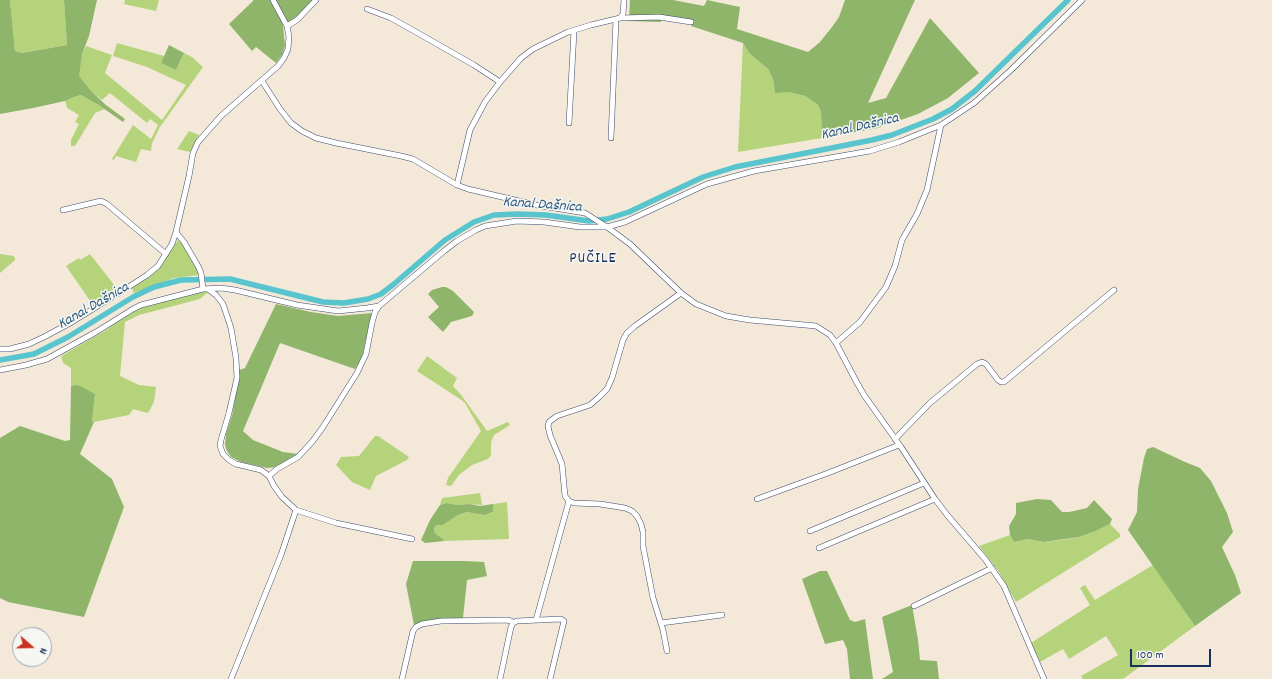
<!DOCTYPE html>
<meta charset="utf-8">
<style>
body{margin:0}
#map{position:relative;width:1272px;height:679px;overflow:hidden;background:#f4e9d8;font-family:Dekko,sans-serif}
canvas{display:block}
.north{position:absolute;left:12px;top:627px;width:40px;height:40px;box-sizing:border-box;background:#f6f6f2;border:1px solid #9ea6b7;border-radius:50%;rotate:110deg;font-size:11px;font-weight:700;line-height:16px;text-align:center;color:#1b2f5e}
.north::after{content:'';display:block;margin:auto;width:14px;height:18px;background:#c8321e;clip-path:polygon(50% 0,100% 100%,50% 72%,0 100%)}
.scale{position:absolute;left:1130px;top:649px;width:81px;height:18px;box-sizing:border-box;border:2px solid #1b2f5e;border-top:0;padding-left:5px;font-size:12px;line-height:14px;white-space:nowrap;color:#1b2f5e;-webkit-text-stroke:3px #f6f6f2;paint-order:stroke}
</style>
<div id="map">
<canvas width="1272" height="679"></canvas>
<div class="north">N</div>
<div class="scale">100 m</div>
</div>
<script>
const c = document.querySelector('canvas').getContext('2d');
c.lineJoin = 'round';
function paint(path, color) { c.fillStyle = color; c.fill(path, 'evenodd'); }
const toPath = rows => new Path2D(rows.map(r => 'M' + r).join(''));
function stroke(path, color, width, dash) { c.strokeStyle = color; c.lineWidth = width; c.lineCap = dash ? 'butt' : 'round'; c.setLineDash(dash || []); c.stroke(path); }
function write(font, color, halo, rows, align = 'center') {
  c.font = font + ' Dekko,sans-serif'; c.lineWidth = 3; c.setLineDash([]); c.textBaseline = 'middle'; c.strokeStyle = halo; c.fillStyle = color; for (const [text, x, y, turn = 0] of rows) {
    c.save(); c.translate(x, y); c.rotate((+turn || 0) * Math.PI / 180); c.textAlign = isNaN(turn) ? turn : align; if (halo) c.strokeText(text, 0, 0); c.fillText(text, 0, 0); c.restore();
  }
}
paint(toPath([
 [10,0,64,0,67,45,22,53,15,51],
 [125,0,159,0,156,11,124,4],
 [117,43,164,56,161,63,176,70,184,53,192,57,203,67,160,127,152,143,151,151,141,149,136,162,116,156,114,160,112,159,133,125,151,139,158,125,150,119,147,123,110,93,102,100,91,91,78,76,82,54,86,46,112,55,105,73,162,120,186,85,147,67,113,56],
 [743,43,749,53,768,69,773,79,775,92,789,92,805,96,818,105,821,112,822,138,738,152],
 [81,95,105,109,95,113,75,146,71,146,71,140,79,124,75,122,79,115,67,108,65,101,74,97],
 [189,131,199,135,190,152,177,149],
 [178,240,182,242,198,270,199,275,174,278,134,293,132,288,148,278,160,267],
 [0,254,14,256,15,259,15,260,0,273],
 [90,254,118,290,93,305,66,266,79,258,80,260],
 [202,291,206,291,210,293,207,293,200,299,139,315,125,322,120,376,139,385,156,387,154,402,148,413,133,409,129,415,94,422,92,421,95,394,76,385,71,386,71,368,63,363,61,356,108,329,111,326,142,307],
 [427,356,457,378,453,386,462,396,487,431,508,422,510,425,494,435,491,442,491,455,488,459,472,465,459,475,451,486,446,485,448,478,481,431,465,403,460,399,417,371],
 [375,436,378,436,409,457,407,460,376,476,370,490,352,482,336,465,341,457,359,456],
 [480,493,482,505,470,504,457,505,447,503,440,505,442,498],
 [507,502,509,539,444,541,443,539,435,533,434,529,436,525,443,525,458,515,468,512,484,515,493,512,493,504],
 [1110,524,1120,534,1120,537,1016,602,999,572,979,546,1010,535,1014,542,1028,539,1044,542,1062,540,1079,537,1096,531],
 [1153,565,1195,626,1123,679,1083,679,1081,676,1118,655,1106,636,1069,659,1063,649,1040,662,1031,643,1090,605,1080,588,1085,585,1095,600]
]), '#b4d37b');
paint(toPath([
 [0,0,10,0,15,51,22,53,67,45,64,0,97,0,89,36,82,54,79,76,91,91,106,105,125,119,123,122,100,106,81,95,74,97,65,101,33,108,0,114],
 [253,0,313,0,300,13,291,21,283,25,285,46,282,55,276,63,256,47,252,51,229,24,253,1],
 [630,0,673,0,704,6,707,0,740,7,737,29,808,52,820,42,832,27,839,17,845,0,915,0,868,103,886,98,930,18,979,73,948,98,918,114,878,128,822,138,821,112,818,105,805,96,789,92,775,93,773,79,768,69,749,53,743,43,691,26,692,21,661,15,661,22,629,21],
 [169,45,184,53,176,70,161,63],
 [442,287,446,287,453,291,474,312,472,316,451,322,443,332,428,317,439,307,428,294,432,290],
 [276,304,311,312,338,316,372,313,362,357,355,369,280,343,243,431,253,440,283,452,299,454,277,467,267,468,241,462,231,457,227,451,225,445,226,434,233,412,239,370,245,368],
 [76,385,80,386,95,394,92,421,94,422,80,454,112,479,124,507,84,617,8,602,0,598,0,438,20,426,65,441,70,440,71,386],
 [1153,447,1185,462,1200,468,1211,481,1227,513,1233,532,1222,547,1235,575,1241,593,1195,626,1128,530,1137,512,1138,489,1144,458,1147,449],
 [1037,499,1051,500,1062,512,1069,512,1087,508,1094,500,1112,519,1110,524,1096,531,1079,537,1044,542,1028,539,1014,542,1010,535,1009,526,1016,514,1016,503],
 [447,503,457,505,470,504,480,506,493,504,493,512,484,515,467,512,458,515,443,525,436,525,434,529,435,533,443,539,444,541,425,543,421,540,430,520,440,505],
 [413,561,464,561,484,562,487,576,467,580,463,618,421,622,414,625,406,584],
 [820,571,827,571,850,620,855,622,865,619,873,679,850,679,847,649,843,640,825,644,802,579],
 [912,605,918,640,920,660,937,661,939,679,882,679,893,672,882,617]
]), '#8fb56b');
stroke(toPath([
 [0,360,34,354,68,337,133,297,154,287,181,280,230,279,323,302,344,303,368,299,381,294,394,284,445,240,474,222,494,215,518,214,546,215,589,221,607,219,629,212,703,177,735,167,872,140,892,135,933,119,952,109,975,91,1068,0]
]), '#58c5ce', 5.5);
const street = toPath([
 [367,9,391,18,416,32,474,65,500,82],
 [620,18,623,14,624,0],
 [287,26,297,20,316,0],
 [262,81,280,109,291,123,302,131,316,138,336,143,401,156,413,159,457,185,468,189,536,205,585,213,607,227,630,244,681,293,696,304,726,316,750,320,816,326,830,335,836,343,856,381,864,395,901,447,935,499,948,516,985,559,1004,586,1044,679],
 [569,123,574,31],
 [611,138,616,19],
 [457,185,470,130,485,102,500,82,521,58,533,49,568,32,591,25,620,18,659,17,691,22],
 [63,210,101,201,107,204,166,254],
 [176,232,184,242,198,266,201,273,203,289],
 [208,289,216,295,223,304,231,328,236,358,237,378,229,413,221,440,220,446,223,454,229,460,236,464,261,470,269,476,274,486,282,497,296,510,336,523,412,539],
 [836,343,860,322,886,287,895,266,902,240,917,214,927,190,941,125],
 [0,349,10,349,29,344,44,337,72,322,130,286,147,275,158,266,172,244,176,232,189,176,193,153,198,142,221,116,278,66,284,58,288,49,289,37,287,26,273,0],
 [0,370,26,365,47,359,96,332,133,309,141,305,203,289,221,288,235,290,297,305,338,311,367,308,379,306,444,251,457,241,476,230,485,226,517,221,544,222,580,227,607,227,625,222,707,184,754,171,870,151,899,142,941,125,974,103,1011,70,1082,0],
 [895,439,930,403,977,364,982,362,986,364,998,380,1001,382,1004,382,1114,290],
 [269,476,277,469,298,457,312,442,323,427,357,373,366,354,372,323,375,312,379,306],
 [757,499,828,473,899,445],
 [810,531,924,483],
 [819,548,935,499],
 [914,606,992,568],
 [536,620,569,501],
 [661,623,722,615],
 [667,651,663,630,653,598,643,546,643,532,641,524,637,516,632,511,625,508,600,504,574,503,569,501,565,496,562,464,550,435,548,426,549,422,557,416,590,405,599,397,607,389,612,378,623,340,627,333,635,326,681,293],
 [231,679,281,555,296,510],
 [402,679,413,631,416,627,422,624,441,621,507,620,511,621,513,623],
 [500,679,511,627,513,623,517,621,561,619,564,621,550,679]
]);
stroke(street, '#3c4b70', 6);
stroke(street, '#fff', 5);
write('italic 15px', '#2d5c80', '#f6f6f2', [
 ["Kanal Dašnica",860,128,-13],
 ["Kanal Dašnica",542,206,4],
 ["Kanal Dašnica",94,307,-30]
]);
c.letterSpacing = '1px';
write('16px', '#1b2f5e', '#f6f6f2', [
 ["PUČILE",593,260]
]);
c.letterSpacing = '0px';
</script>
